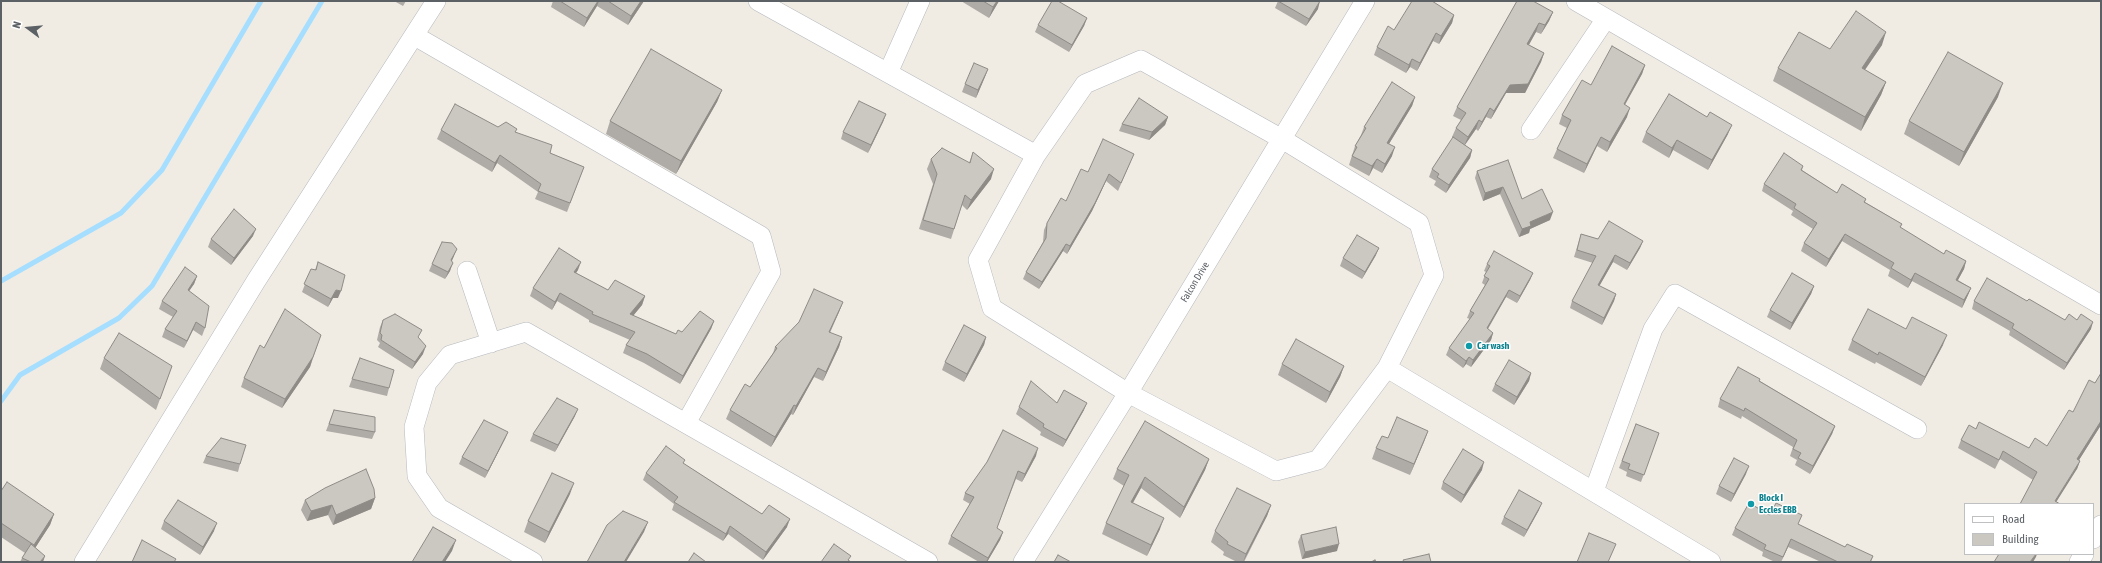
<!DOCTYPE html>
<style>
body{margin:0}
#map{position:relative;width:2102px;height:563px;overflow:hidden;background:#f0ece4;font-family:"Asap Condensed",sans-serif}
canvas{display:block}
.frame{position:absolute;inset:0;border:2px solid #5c6166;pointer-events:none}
.legend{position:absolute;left:1964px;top:503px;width:130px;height:52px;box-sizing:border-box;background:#fff;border:1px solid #bec0c2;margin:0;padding:5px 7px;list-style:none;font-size:12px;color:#5c6166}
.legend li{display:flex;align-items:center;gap:8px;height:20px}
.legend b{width:20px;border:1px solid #bec0c2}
.north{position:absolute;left:8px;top:8px;width:40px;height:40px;-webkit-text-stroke:3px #fff;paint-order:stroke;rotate:286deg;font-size:11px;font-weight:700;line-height:16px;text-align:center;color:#5c6166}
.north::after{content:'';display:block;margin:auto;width:14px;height:18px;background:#5c6166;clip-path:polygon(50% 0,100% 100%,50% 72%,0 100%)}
</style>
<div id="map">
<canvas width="2102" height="563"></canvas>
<div class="frame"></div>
<ul class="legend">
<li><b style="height:5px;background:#fff"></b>Road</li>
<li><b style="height:11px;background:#cbc7c1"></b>Building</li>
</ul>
<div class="north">N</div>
</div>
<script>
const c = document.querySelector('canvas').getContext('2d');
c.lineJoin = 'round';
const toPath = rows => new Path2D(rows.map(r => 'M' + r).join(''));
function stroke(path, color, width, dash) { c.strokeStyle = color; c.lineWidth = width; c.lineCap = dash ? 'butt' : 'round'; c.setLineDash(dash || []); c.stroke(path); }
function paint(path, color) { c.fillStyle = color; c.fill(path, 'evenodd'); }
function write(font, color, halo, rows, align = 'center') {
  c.font = font + ' "Asap Condensed",sans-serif'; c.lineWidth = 3; c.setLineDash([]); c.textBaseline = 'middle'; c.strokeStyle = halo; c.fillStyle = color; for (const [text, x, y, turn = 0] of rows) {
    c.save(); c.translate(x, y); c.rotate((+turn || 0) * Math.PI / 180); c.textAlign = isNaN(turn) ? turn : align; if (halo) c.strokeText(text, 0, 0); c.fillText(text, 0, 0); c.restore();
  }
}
stroke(toPath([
 [1,281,121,213,162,170,261,1],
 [1,401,20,375,119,318,152,286,322,1]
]), '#a5deff', 5);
const minor = toPath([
 [758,1,1036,155],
 [1576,1,2101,305],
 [415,36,761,236,771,272,686,423],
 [1141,60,1282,139,1419,223,1434,275,1387,368,1318,460,1276,471,1128,393,992,308,978,260,1036,155,1085,84,1141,60],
 [888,73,920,1],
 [1531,130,1605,20],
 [467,271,491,343],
 [1387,368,1711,562],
 [1594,491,1653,329,1675,294,1917,429],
 [2093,539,2101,525],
 [84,562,256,281,436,1],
 [533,562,439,508,417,476,414,427,427,383,450,355,526,332,928,562],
 [1023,562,1128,393,1365,1],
 [2079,562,2084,554]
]);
stroke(minor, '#b5b8bc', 20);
stroke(minor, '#fff', 19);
paint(toPath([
 [394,1,406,1,403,6],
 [553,1,644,1,628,25,597,6,584,27,551,7],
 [961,1,999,1,989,18],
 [1278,1,1318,9,1306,26,1275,8],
 [1517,1,1553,12,1549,21,1541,34,1536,32,1529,45,1544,53,1541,62,1525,93,1506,93,1491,119,1486,117,1478,131,1476,129,1465,145,1472,150,1470,158,1446,193,1434,185,1436,181,1429,177,1432,169,1453,138,1452,137,1456,128,1461,120,1453,116,1457,107],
 [1454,15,1452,23,1439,44,1433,41,1417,71,1410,67,1406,73,1374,55,1377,47,1394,30],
 [1087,18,1084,26,1069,52,1035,32,1038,25],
 [1882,45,1865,70,1886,82,1881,95,1861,131,1773,81,1778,68,1830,49],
 [1645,65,1642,74,1625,105,1627,117,1607,152,1597,146,1584,173,1553,158,1557,149,1567,128,1559,124,1562,115,1591,85],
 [988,69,976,98,962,92,965,84],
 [722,90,717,102,676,174,606,134,610,121],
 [1415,97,1412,106,1389,144,1392,156,1382,173,1373,168,1369,176,1349,165,1355,146,1361,135,1364,127],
 [1998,97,1959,166,1904,134,1909,121],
 [886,114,883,122,868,153,841,139,843,132],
 [1168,117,1165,125,1149,140,1119,131,1122,124],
 [498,127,517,129,515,132,550,153,584,167,567,212,535,199,538,192,497,163,492,172,437,139,441,130],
 [1646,132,1728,134,1708,170,1673,150,1669,158,1642,142],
 [973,152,991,179,967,210,962,205,951,239,919,229,933,184,927,169,931,159,969,163],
 [1131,161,1118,191,1106,181,1092,211,1067,254,1063,251,1039,289,1023,279,1026,272,1043,242,1044,230,1047,223,1066,201,1088,172],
 [1803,166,1802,170,1837,193,1866,199,1865,202,1902,224,1900,228,1944,254,1966,261,1964,269,1958,280,1971,288,1968,295,1962,308,1912,281,1908,288,1888,276,1890,270,1842,241,1826,267,1801,251,1804,243,1813,229,1791,215,1793,211,1762,191,1764,184],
 [1477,171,1522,199,1550,220,1530,229,1529,233,1519,237,1500,194,1483,201,1475,178],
 [1581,234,1598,239,1643,241,1640,248,1627,270,1613,262,1599,286,1616,294,1614,301,1602,325,1570,308,1572,301,1593,263,1574,257],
 [253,236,231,265,208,247,211,239],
 [1376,255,1362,279,1340,266,1343,258],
 [454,256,452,261,450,271,445,279,429,271,432,264],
 [318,262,338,298,333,298,328,307,302,292,311,269,315,270],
 [1487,264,1533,273,1530,280,1517,303,1506,297,1488,329,1493,333,1491,340,1471,367,1466,364,1463,368,1446,355,1449,348,1470,319,1467,318,1470,311,1485,285,1482,283,1486,272,1484,271],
 [578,270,576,273,608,290,645,296,642,305,633,316,676,334,714,321,711,329,680,384,644,363,623,353,626,345,630,340,589,322,589,320,557,301,552,310,530,296,533,288],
 [197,276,194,284,189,291,205,328,202,336,193,330,184,348,162,337,165,329,173,317,159,309,162,301],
 [1814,286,1811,294,1790,330,1767,317,1770,310],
 [1974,301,2027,301,2065,320,2091,329,2064,370,2009,335,2010,331,1972,309],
 [843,302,839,312,830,333,842,337,839,347,823,381,814,377,793,415,791,414,771,447,726,419,730,410,750,387,773,353,775,347],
 [383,320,419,338,423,354,412,369,378,347,380,343,377,340,380,327],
 [1906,329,1943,345,1921,386,1876,362,1875,364,1848,350,1852,340],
 [321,335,310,367,282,408,241,387,244,378],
 [986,337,984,345,964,382,942,370,945,362],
 [104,358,172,366,156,410,100,369],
 [1282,364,1344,366,1340,377,1326,403,1278,375],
 [1531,373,1529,381,1514,405,1492,391,1495,384],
 [2101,373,2101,425,2079,460,2080,461,2077,469,2020,504,2033,480,2000,459,1995,469,1958,448,1961,440,1976,429,2029,448,2047,446,2095,383],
 [352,379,389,388,387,396,349,387],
 [1760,381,1835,426,1832,434,1810,474,1795,465,1797,460,1790,456,1793,447,1742,416,1741,419,1718,407,1720,399],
 [1057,403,1084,410,1063,447,1040,435,1041,432,1016,414,1019,407],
 [334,410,375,432,372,439,326,431],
 [575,416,555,452,530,441,533,434],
 [1636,424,1659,433,1641,482,1626,476,1627,472,1619,468],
 [1428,431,1410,475,1372,459,1376,448],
 [508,432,505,439,485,478,459,464,462,457],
 [206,456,240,464,238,472,203,463],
 [1036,456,1022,482,1016,479,997,528,1003,532,1000,540,987,562,979,562,948,544,951,536,970,504,963,500,965,493],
 [1209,459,1205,470,1180,518,1141,488,1133,503,1160,529,1147,556,1102,534,1106,523,1124,486,1113,479,1117,469],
 [683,463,762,514,787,527,763,560,728,534,723,541,672,510,674,504,643,480,646,473],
 [1482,470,1461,503,1441,489,1443,482],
 [1746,474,1731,502,1716,494,1719,486],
 [1,491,54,514,50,525,35,548,43,562,20,562,22,558,25,553,1,537],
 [570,494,545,543,524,532,528,521],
 [375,498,371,509,333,525,328,515,307,521,301,510,305,500],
 [1271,505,1267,516,1244,562,1237,562,1223,555,1224,552,1211,542,1215,531],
 [1539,510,1524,537,1501,524,1504,517],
 [1770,515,1798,524,1845,547,1873,556,1871,562,1821,562,1788,547,1781,562,1775,562,1762,556,1763,552,1732,535,1735,528],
 [164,521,214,531,200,555,161,529],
 [1301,535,1337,551,1302,559,1298,542]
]), '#afaba6');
paint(toPath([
 [598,1,599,1,597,6,584,27,587,18],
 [641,1,644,1,628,25,631,16],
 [997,1,999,1,989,18,993,7],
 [1320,1,1318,9,1306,26,1309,19],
 [1553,12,1549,21,1541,34,1545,25],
 [1454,15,1452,23,1439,44,1441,36],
 [1087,18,1084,26,1069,52,1072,45],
 [1539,23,1536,32,1524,53,1527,44],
 [1886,32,1882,45,1857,81,1862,68],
 [1436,33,1433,41,1417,71,1420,63],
 [1544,53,1541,62,1525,93,1506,93,1491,119,1494,111,1510,85],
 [1412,59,1410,67,1406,73,1409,65],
 [1645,65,1642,74,1620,113,1624,104],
 [988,69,985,77,976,98,978,90],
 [1886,82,1881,95,1861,131,1865,117],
 [2003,83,1998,97,1959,166,1964,152],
 [722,90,717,102,676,174,681,161],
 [1415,97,1412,106,1384,152,1387,143],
 [1490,108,1486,117,1478,131,1482,122],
 [1630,108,1627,117,1607,152,1610,142],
 [886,114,883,122,868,153,871,145],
 [1168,117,1165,125,1149,140,1152,132],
 [1479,120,1476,129,1464,146,1468,137],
 [1732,125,1728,134,1708,170,1712,160],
 [1601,137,1597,146,1584,173,1587,164],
 [1677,140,1673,150,1669,158,1672,148],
 [1395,147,1392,156,1382,173,1385,164],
 [1472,150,1470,158,1446,193,1449,185],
 [500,155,497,163,492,172,495,163],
 [1377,159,1373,168,1369,176,1372,166],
 [994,169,991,179,967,210,971,200],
 [1109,174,1106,181,1092,211,1067,254,1070,246],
 [1503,187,1500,194,1483,201,1485,193],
 [1553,212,1550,220,1530,229,1529,233,1519,237,1522,229,1530,222],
 [256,229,253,236,231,265,234,258],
 [1845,234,1842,241,1826,267,1829,259],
 [1643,241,1640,248,1627,270,1630,263],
 [1066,244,1063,251,1039,289,1042,282],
 [1379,248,1376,255,1362,279,1365,272],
 [457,249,454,256,448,268,451,260],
 [1615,255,1613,262,1596,292,1598,285],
 [1966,261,1964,269,1954,287,1956,280],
 [581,262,578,270,571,280,574,272],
 [453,263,450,271,445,279,448,272],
 [1533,273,1530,280,1517,303,1520,296],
 [1915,273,1912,281,1908,288,1911,280],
 [197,276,194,284,185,297,188,290],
 [1814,286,1811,294,1790,330,1792,323],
 [1971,288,1968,295,1962,308,1964,300],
 [336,290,341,291,338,298,333,298,328,307,331,299],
 [1509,290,1506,297,1484,335,1487,328],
 [560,293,557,301,552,310,555,302],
 [1616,294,1614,301,1602,325,1604,318],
 [645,296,642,305,627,323,630,314],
 [843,302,839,312,825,342,829,332],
 [714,321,711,329,680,384,683,376],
 [196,322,193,330,184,348,187,341],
 [2093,322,2091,329,2064,370,2067,363],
 [1493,333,1491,340,1471,367,1473,360],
 [1947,335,1943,345,1921,386,1925,377],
 [842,337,839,347,823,381,826,372],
 [986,337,984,345,964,382,967,374],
 [426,346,423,354,412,369,415,362],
 [313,357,310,367,282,408,285,399],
 [1469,357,1466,364,1463,368,1466,361],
 [1344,366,1340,377,1326,403,1330,392],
 [818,368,814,377,793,415,796,406],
 [1531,373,1529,381,1514,405,1517,397],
 [1087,403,1084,410,1063,447,1066,440],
 [794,405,791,414,771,447,775,437],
 [578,409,575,416,555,452,558,445],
 [2101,421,2101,425,2074,468,2077,459],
 [1835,426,1832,434,1810,474,1813,466],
 [1428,431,1424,442,1410,475,1414,464],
 [508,432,505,439,485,478,488,471],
 [1038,448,1036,456,1022,482,1025,474],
 [1209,459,1205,470,1180,518,1184,507],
 [2080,461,2077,469,2055,504,2055,501],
 [1484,462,1482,470,1461,503,1464,495],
 [1749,466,1746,474,1731,502,1734,494],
 [1145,477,1141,488,1127,513,1131,502],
 [574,483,570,494,545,543,549,532],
 [375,498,371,509,333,525,336,515],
 [1542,503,1539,510,1524,537,1527,530],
 [332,505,328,515,307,521,311,511],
 [1271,505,1267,516,1243,562,1246,554],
 [54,514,50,525,30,556,34,545],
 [1164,518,1160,529,1147,556,1151,545],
 [790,519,787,527,763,560,766,552],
 [648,522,644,532,626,562,624,562],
 [217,523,214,531,200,555,203,547],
 [730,526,728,534,723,541,726,534],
 [1003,532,1000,540,987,562,986,562,988,558],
 [1791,539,1788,547,1781,562,1783,557],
 [456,540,452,551,445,562,442,562],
 [1339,544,1337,551,1302,559,1305,552],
 [2036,554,2037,554,2036,557,2033,562,2030,562],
 [45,556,43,562,40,562]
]), '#8e8b87');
const building = toPath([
 [560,1,598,1,587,18,560,1],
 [608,1,641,1,631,16,608,1],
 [983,1,997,1,993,7,983,1],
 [1052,1,1058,1,1087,18,1072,45,1038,25,1052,1],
 [1278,1,1320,1,1309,19,1278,1],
 [1412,1,1432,1,1454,15,1441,36,1436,33,1420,63,1412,59,1409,65,1377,47,1388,26,1394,30,1412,1],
 [1517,1,1533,1,1553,12,1545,25,1539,23,1527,44,1544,53,1528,84,1510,85,1494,111,1490,108,1482,122,1479,120,1468,137,1456,128,1466,113,1457,107,1517,1],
 [1856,11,1886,32,1862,68,1886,82,1865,117,1778,68,1799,32,1830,49,1856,11],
 [1612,46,1645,65,1624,104,1630,108,1610,142,1601,137,1587,164,1557,149,1571,120,1562,115,1582,80,1591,85,1612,46],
 [651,49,722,90,681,161,610,121,651,49],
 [1948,52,2003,83,1964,152,1909,121,1948,52],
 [974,63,988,69,978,90,965,84,974,63],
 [1392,82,1415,97,1387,143,1395,147,1385,164,1377,159,1372,166,1352,156,1357,147,1355,146,1366,128,1364,127,1392,82],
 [1669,94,1707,117,1710,112,1732,125,1712,160,1677,140,1672,148,1646,132,1669,94],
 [1139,98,1168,117,1152,132,1122,124,1139,98],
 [859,101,886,114,871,145,843,132,859,101],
 [455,104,498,127,506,122,517,129,515,132,552,145,550,153,584,167,570,203,538,191,541,184,500,155,495,163,441,130,455,104],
 [1453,137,1472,150,1449,185,1437,177,1439,174,1432,169,1453,137],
 [1103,139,1134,154,1121,183,1109,174,1095,203,1070,246,1066,244,1042,282,1026,272,1046,238,1047,223,1061,198,1066,201,1081,169,1088,172,1103,139],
 [942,148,970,163,973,152,994,169,971,200,965,195,954,229,923,220,937,174,931,159,942,148],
 [1784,153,1803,166,1801,170,1837,193,1842,184,1866,199,1864,202,1902,224,1900,227,1944,254,1946,250,1966,261,1956,280,1971,288,1964,300,1915,273,1911,280,1891,268,1894,263,1845,234,1829,259,1804,243,1817,223,1794,208,1796,204,1764,184,1784,153],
 [1508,160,1522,199,1542,189,1553,212,1530,222,1531,226,1522,229,1503,187,1485,193,1477,171,1508,160],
 [234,209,256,229,234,258,211,239,234,209],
 [1609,221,1643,241,1630,263,1615,255,1598,285,1616,294,1604,318,1572,301,1596,256,1577,250,1581,234,1598,239,1609,221],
 [1357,235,1379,248,1365,272,1343,258,1357,235],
 [442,242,452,243,457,249,451,260,453,263,448,272,432,264,442,242],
 [559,248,581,262,574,272,608,290,615,280,645,296,630,314,676,334,678,330,682,332,700,311,714,321,683,376,647,354,626,345,635,332,592,314,593,312,560,293,555,302,533,288,559,248],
 [1494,251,1533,273,1520,296,1509,290,1487,328,1493,333,1473,360,1469,357,1466,361,1449,348,1474,313,1470,311,1489,279,1484,276,1490,266,1487,264,1494,251],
 [318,262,345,275,341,291,336,290,331,299,304,284,311,269,316,270,318,262],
 [185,267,197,276,188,290,209,306,205,328,196,322,187,341,165,329,177,311,162,301,185,267],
 [1792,273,1814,286,1792,323,1770,310,1792,273],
 [1987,278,2027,301,2029,299,2065,320,2069,314,2077,320,2081,314,2093,322,2067,363,2012,328,2014,324,1974,301,1987,278],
 [814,289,843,302,829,332,842,337,826,372,818,368,796,406,794,405,775,437,730,410,745,384,750,387,777,348,775,347,799,322,814,289],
 [285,309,321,335,313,357,285,399,244,378,260,345,264,348,285,309],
 [1868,309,1906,329,1912,317,1947,335,1925,377,1879,352,1878,355,1852,340,1868,309],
 [395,314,422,330,418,337,426,346,415,362,381,340,382,335,380,333,383,320,395,314],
 [964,325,986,337,967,374,945,362,964,325],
 [119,333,172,366,160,399,104,358,119,333],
 [1296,339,1344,366,1330,392,1282,364,1296,339],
 [360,358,394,370,389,388,352,379,360,358],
 [1509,360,1531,373,1517,397,1495,384,1509,360],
 [1738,367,1760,379,1759,381,1835,426,1813,466,1798,458,1801,453,1793,449,1797,440,1745,408,1744,411,1720,399,1738,367],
 [2101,373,2101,421,2077,459,2080,461,2055,501,2060,504,2020,504,2037,472,2003,451,1999,460,1961,440,1969,425,1976,429,1979,422,2029,448,2035,438,2047,446,2069,410,2073,412,2089,380,2095,383,2101,373],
 [1031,381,1057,403,1064,390,1087,403,1066,440,1043,427,1044,424,1019,407,1031,381],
 [557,398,578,409,558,445,533,434,557,398],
 [334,410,375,417,375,432,329,424,334,410],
 [1397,417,1428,431,1414,464,1376,448,1382,436,1388,438,1397,417],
 [484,420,508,432,488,471,462,457,484,420],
 [1145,421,1209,459,1184,507,1145,477,1131,502,1164,518,1151,545,1106,523,1129,475,1117,469,1145,421],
 [1636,424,1659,433,1644,475,1628,469,1630,464,1622,461,1636,424],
 [1003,430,1038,448,1025,474,1018,471,997,528,1003,532,988,558,951,536,974,497,965,493,987,462,1003,430],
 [221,438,246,445,240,464,206,456,221,438],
 [666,446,685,460,683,463,762,514,769,505,790,519,766,552,730,526,726,534,674,502,678,497,646,473,666,446],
 [1463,449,1484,462,1464,495,1443,482,1463,449],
 [1734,458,1749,466,1734,494,1719,486,1734,458],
 [366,469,374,489,375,498,336,515,332,505,311,511,305,500,325,488,366,469],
 [552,473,574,483,549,532,528,521,552,473],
 [7,482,54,514,34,545,1,523,1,491,7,482],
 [1237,488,1271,505,1246,554,1227,544,1228,542,1215,531,1237,488],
 [1519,490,1542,503,1527,530,1504,517,1519,490],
 [178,500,217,523,203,547,164,521,178,500],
 [1749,503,1770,515,1776,503,1802,515,1798,524,1845,547,1847,544,1873,556,1870,562,1838,562,1791,539,1783,557,1764,549,1766,545,1735,528,1749,503],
 [623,511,648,522,624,562,587,562,607,525,623,511],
 [433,527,456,540,442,562,412,562,433,527],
 [1336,527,1339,544,1305,552,1301,535,1336,527],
 [1589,533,1616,544,1608,562,1577,562,1589,533],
 [142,540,176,559,174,562,132,562,142,540],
 [31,544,45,556,40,562,31,562,22,558,31,544],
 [834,544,851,556,848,560,851,562,821,562,834,544],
 [694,553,706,562,688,562,694,553],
 [1429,554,1431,562,1404,562,1403,560,1429,554],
 [1999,554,2036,554,2030,562,1994,562,1999,554],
 [1058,555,1071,562,1054,562,1058,555],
 [1375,560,1376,562,1371,562,1375,560]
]);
paint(building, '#cbc7c1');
stroke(building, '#8e8b87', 1);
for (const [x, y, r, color] of [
 [1469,346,4,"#0f9aa8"],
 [1751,504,4,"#0f9aa8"]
]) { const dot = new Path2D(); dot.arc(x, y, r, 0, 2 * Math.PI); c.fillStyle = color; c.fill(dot); stroke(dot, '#fff', 1.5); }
write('10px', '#5c6166', '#fff', [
 ["Falcon Drive",1195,282,-59]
]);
write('bold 10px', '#0d838f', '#fff', [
 ["Car wash",1477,346],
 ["Block I",1759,498],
 ["Eccles EBB",1759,510]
], 'left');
</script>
